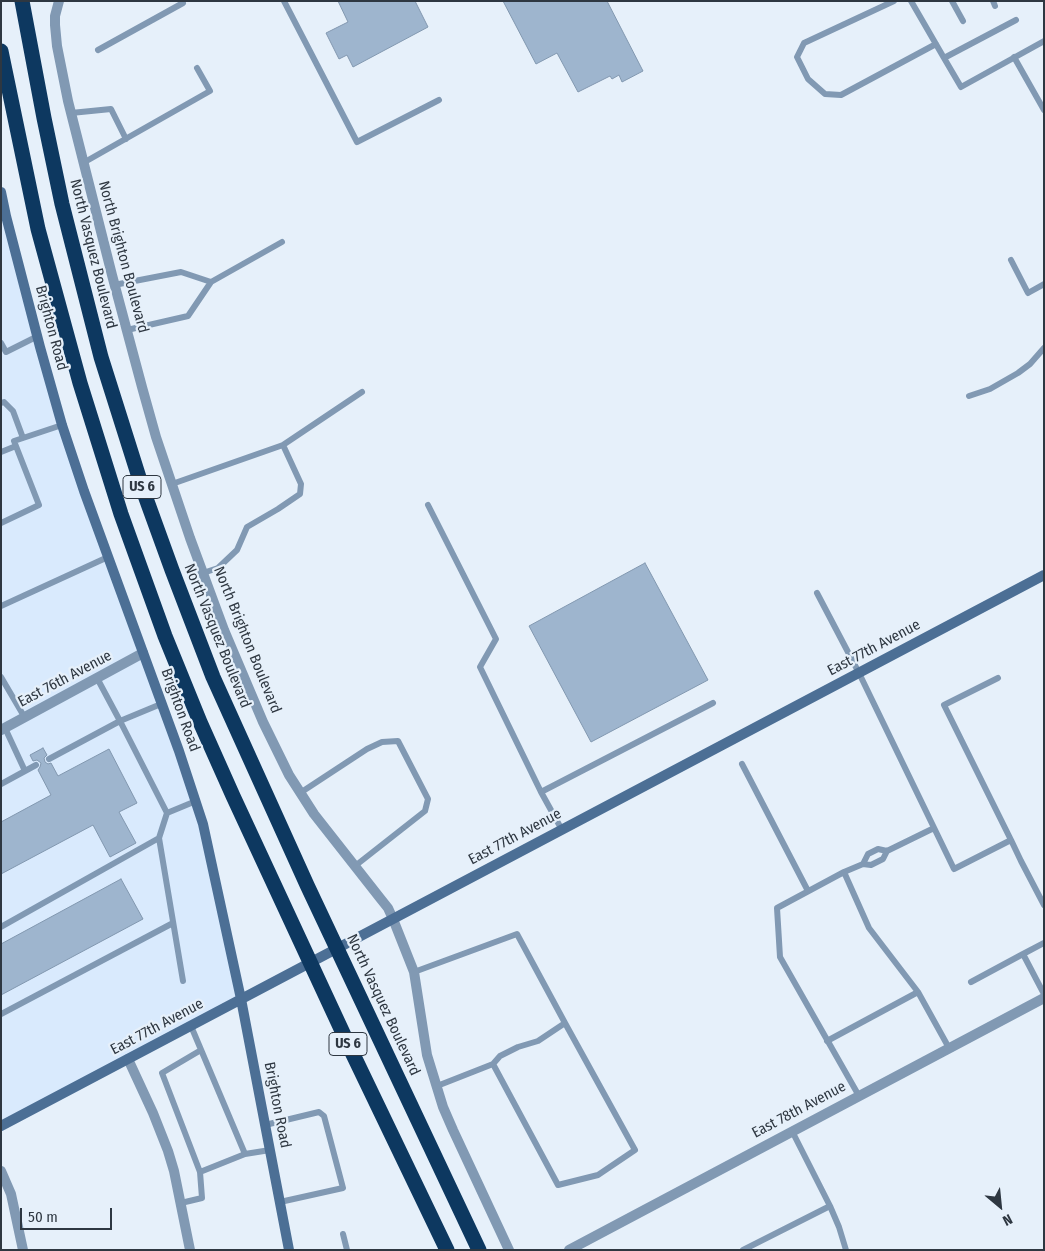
<!DOCTYPE html>
<style>
body{margin:0}
#map{position:relative;width:1045px;height:1251px;overflow:hidden;background:#e6f0fa;font-family:"Fira Sans Condensed",sans-serif}
canvas{display:block}
.frame{position:absolute;inset:0;border:2px solid #2e3741;pointer-events:none}
.north{position:absolute;left:975px;top:1181px;width:50px;height:50px;-webkit-text-stroke:4px #e6f0fa;paint-order:stroke;rotate:152deg;font-size:14px;font-weight:700;line-height:20px;text-align:center;color:#2e3741}
.north::after{content:'';display:block;margin:auto;width:18px;height:22px;background:#2e3741;clip-path:polygon(50% 0,100% 100%,50% 72%,0 100%)}
.scale{position:absolute;left:20px;top:1208px;width:92px;height:22px;box-sizing:border-box;border:2px solid #2e3741;border-top:0;padding-left:6px;font-size:15px;line-height:18px;white-space:nowrap;color:#2e3741;-webkit-text-stroke:4px #e6f0fa;paint-order:stroke}
</style>
<div id="map">
<canvas width="1045" height="1251"></canvas>
<div class="frame"></div>
<div class="north">N</div>
<div class="scale">50 m</div>
</div>
<script>
const c = document.querySelector('canvas').getContext('2d');
c.lineJoin = 'round';
function paint(path, color) { c.fillStyle = color; c.fill(path, 'evenodd'); }
const toPath = rows => new Path2D(rows.map(r => 'M' + r).join(''));
function stroke(path, color, width, dash) { c.strokeStyle = color; c.lineWidth = width; c.lineCap = dash ? 'butt' : 'round'; c.setLineDash(dash || []); c.stroke(path); }
function write(font, color, halo, rows, align = 'center') {
  c.font = font + ' "Fira Sans Condensed",sans-serif'; c.lineWidth = 4.5; c.setLineDash([]); c.textBaseline = 'middle'; c.strokeStyle = halo; c.fillStyle = color; for (const [text, x, y, turn = 0] of rows) {
    c.save(); c.translate(x, y); c.rotate((+turn || 0) * Math.PI / 180); c.textAlign = isNaN(turn) ? turn : align; if (halo) c.strokeText(text, 0, 0); c.fillText(text, 0, 0); c.restore();
  }
}
paint(toPath([
 [1,192,62,425,193,792,239,995,1,1127]
]), '#d9eafd');
const building = toPath([
 [338,1,415,1,428,27,353,67,347,55,339,59,326,33,348,22,338,1],
 [503,1,607,1,643,71,622,82,619,75,612,79,610,76,578,92,557,53,536,64,503,1],
 [645,563,708,680,591,742,529,626,645,563],
 [43,748,47,755,44,758,45,762,48,764,51,763,58,776,109,749,137,803,119,812,136,843,110,857,93,825,1,874,1,822,51,795,38,770,40,767,41,763,37,760,33,761,30,755,43,748],
 [121,879,143,919,1,995,1,944,121,879]
]);
paint(building, '#9eb5ce');
stroke(building, '#8298b0', 1);
stroke(toPath([
 [284,1,357,142,439,100],
 [894,1,804,43,797,57,808,79,825,94,841,95,936,44],
 [911,1,944,58,1016,20],
 [952,1,963,21],
 [993,1,995,6],
 [98,50,183,3,181,1],
 [1014,57,1044,110],
 [944,58,961,87,1044,41],
 [71,113,111,109,126,139],
 [83,163,210,91,197,68],
 [1011,260,1028,293,1044,284],
 [211,282,282,242],
 [114,285,181,272,211,282,188,316,127,330],
 [1,343,6,352,38,336],
 [969,396,990,389,1018,373,1030,364,1044,348],
 [1,403,4,402,13,411,23,438],
 [1,452,16,446],
 [172,484,283,445,362,392],
 [428,505,496,639,480,667,541,792],
 [1,523,39,505,14,441,62,425],
 [203,573,218,568,237,550,247,527,278,509,300,494,301,484,283,445],
 [817,593,859,673,954,869,1011,840,1021,861,1044,905],
 [1,606,108,557],
 [1,677,25,718],
 [998,678,944,705,1011,840],
 [161,704,120,721,167,813],
 [49,759,120,721,97,678],
 [742,764,808,891],
 [25,771,36,765],
 [1,784,25,771,5,728],
 [300,793,367,749,382,742,398,741,428,799,425,811,355,866],
 [562,830,541,792,713,703],
 [159,838,183,981],
 [863,864,868,854,878,849,887,851,934,828],
 [844,872,863,864,871,865,883,859,887,851],
 [1,927,159,838,167,813,196,801],
 [1023,954,1044,943],
 [414,972,517,934,565,1023],
 [971,982,1023,954,1044,994],
 [1,1014,173,923],
 [565,1023,635,1150,598,1175,558,1185,493,1064,500,1056,518,1047,538,1041,565,1023],
 [191,1026,245,1154,270,1150],
 [827,1041,918,992],
 [201,1050,162,1073,200,1172,245,1154],
 [437,1086,493,1064],
 [859,1096,780,957,777,908,844,872,869,928,918,992,949,1048],
 [265,1125,319,1112,324,1116,343,1188,280,1202],
 [181,1203,202,1198,200,1172],
 [830,1206,839,1227,846,1250],
 [343,1234,347,1250],
 [743,1250,830,1206,792,1131]
]), '#8199b3', 6);
stroke(toPath([
 [59,1,55,16,55,25,57,46,68,101,112,275,142,387,156,437,190,538,224,630,263,722,289,775,314,814,380,898,388,908,393,919,414,972,427,1055,443,1107,453,1130,509,1250],
 [1,730,143,653],
 [128,1059,153,1113,168,1151,174,1171,190,1250],
 [1,1171,11,1194,23,1250],
 [569,1250,1044,998]
]), '#8199b3', 10);
stroke(toPath([
 [1,192,6,216,40,347,62,425,84,491,179,751,203,824,241,999,289,1250],
 [1,1126,1044,575]
]), '#4c6f95', 10);
stroke(toPath([
 [22,1,44,118,62,204,101,357,143,490,172,570,213,677,307,885,479,1250],
 [1,51,38,229,80,383,121,514,165,636,200,722,233,796,349,1046,447,1250]
]), '#0d3860', 15);
for (const [x, y, w] of [
 [142,487,38],
 [348,1044,38]
]) { const box = new Path2D(); box.roundRect(x - w / 2, y - 11.5, w, 23, 4); c.fillStyle = '#e6f0fa'; c.fill(box); stroke(box, '#2e3741', 1); }
write('bold 14px', '#2e3741', null, [
 ["US 6",142,487],
 ["US 6",348,1044]
]);
write('15px', '#2e3741', '#e6f0fa', [
 ["North Vasquez Boulevard",93,254,76],
 ["North Brighton Boulevard",123,257,75],
 ["Brighton Road",51,328,75],
 ["North Vasquez Boulevard",217,636,68],
 ["North Brighton Boulevard",247,640,68],
 ["East 77th Avenue",874,648,-28],
 ["East 76th Avenue",65,679,-28],
 ["Brighton Road",180,710,70],
 ["East 77th Avenue",515,837,-28],
 ["North Vasquez Boulevard",383,1005,65],
 ["East 77th Avenue",157,1027,-28],
 ["Brighton Road",277,1105,79],
 ["East 78th Avenue",799,1110,-28]
]);
</script>
